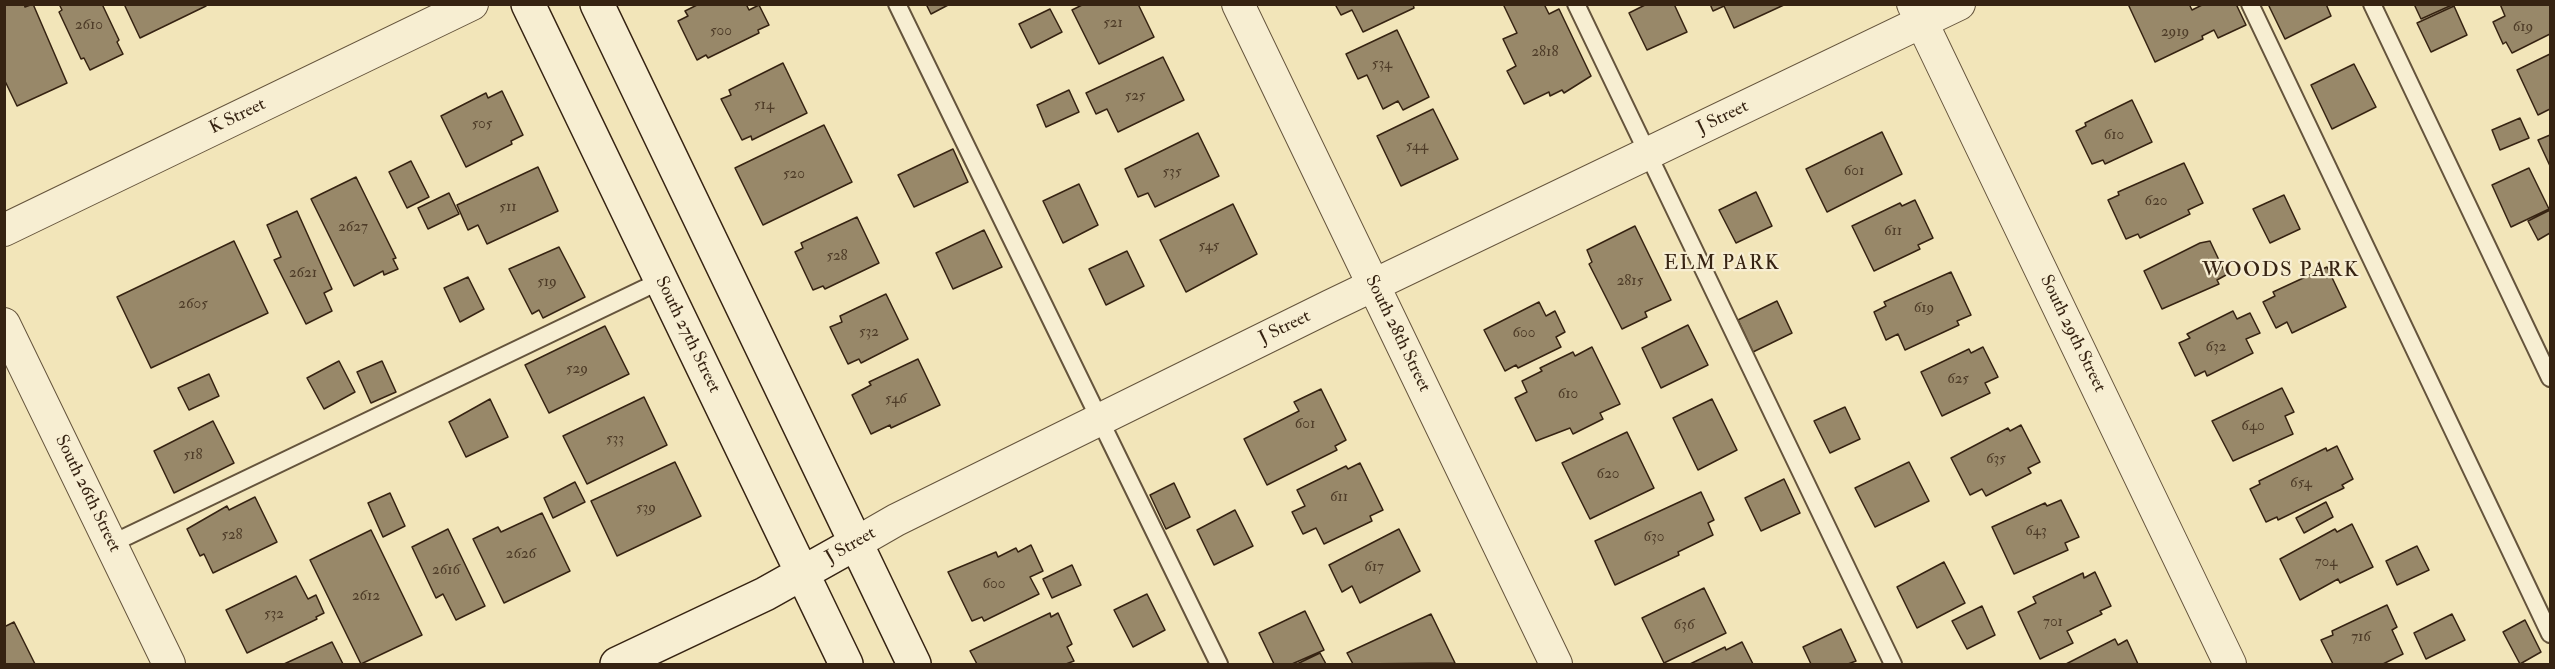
<!DOCTYPE html>
<style>
body{margin:0}
#map{position:relative;width:2555px;height:669px;overflow:hidden;background:#f2e5b9;font-family:"IM FELL Double Pica",serif}
canvas{display:block}
.frame{position:absolute;inset:0;border:6px solid #362312;pointer-events:none}
</style>
<div id="map">
<canvas width="2555" height="669"></canvas>
<div class="frame"></div>
</div>
<script>
const c = document.querySelector('canvas').getContext('2d');
c.lineJoin = 'round';
function paint(path, color) { c.fillStyle = color; c.fill(path, 'evenodd'); }
const toPath = rows => new Path2D(rows.map(r => 'M' + r).join(''));
function stroke(path, color, width, dash) { c.strokeStyle = color; c.lineWidth = width; c.lineCap = dash ? 'butt' : 'round'; c.setLineDash(dash || []); c.stroke(path); }
function write(font, color, halo, rows, align = 'center') {
  c.font = font + ' "IM FELL Double Pica",serif'; c.lineWidth = 4.5; c.setLineDash([]); c.textBaseline = 'middle'; c.strokeStyle = halo; c.fillStyle = color; for (const [text, x, y, turn = 0] of rows) {
    c.save(); c.translate(x, y); c.rotate((+turn || 0) * Math.PI / 180); c.textAlign = isNaN(turn) ? turn : align; if (halo) c.strokeText(text, 0, 0); c.fillText(text, 0, 0); c.restore();
  }
}
const building = toPath([
 [4,4,24,4,25,7,33,4,67,83,17,106,4,79,4,4],
 [59,4,102,4,119,40,117,42,123,54,90,70,84,58,81,59,59,12,62,10,59,4],
 [124,4,205,4,206,6,140,38,124,4],
 [699,4,746,4,749,10,759,5,769,25,758,30,759,33,708,58,706,55,697,60,678,21,688,16,685,11,699,4],
 [926,4,950,4,931,14,926,4],
 [1084,4,1138,4,1154,37,1099,64,1072,10,1084,4],
 [1338,4,1413,4,1414,8,1363,32,1352,10,1341,15,1336,6,1338,4],
 [1503,4,1544,4,1549,14,1559,9,1591,76,1564,93,1562,90,1550,96,1549,92,1524,104,1507,71,1516,66,1503,39,1517,33,1503,4],
 [1647,4,1674,4,1687,32,1647,50,1629,13,1647,4],
 [1710,4,1786,4,1734,28,1724,6,1713,11,1710,4],
 [2128,4,2189,4,2192,10,2204,4,2236,4,2246,25,2218,38,2214,30,2202,36,2203,39,2155,62,2128,4],
 [2268,4,2326,4,2331,16,2285,39,2268,4],
 [2414,4,2452,4,2452,5,2421,19,2414,4],
 [2500,4,2550,4,2550,34,2512,53,2506,42,2503,44,2493,22,2505,16,2500,4],
 [2454,6,2467,35,2431,52,2417,23,2454,6],
 [1050,9,1062,32,1031,48,1019,24,1050,9],
 [1397,30,1429,97,1403,110,1398,101,1383,109,1367,75,1358,79,1346,54,1397,30],
 [2550,54,2550,109,2538,115,2517,70,2550,54],
 [1163,57,1184,100,1118,132,1107,109,1096,114,1086,93,1163,57],
 [783,63,807,113,752,140,751,136,742,140,721,99,731,95,729,90,783,63],
 [2354,64,2376,107,2332,129,2311,85,2354,64],
 [1069,90,1079,112,1046,127,1037,105,1069,90],
 [502,91,523,135,511,141,512,144,466,167,441,116,486,93,488,98,502,91],
 [2132,100,2152,142,2105,164,2103,160,2092,164,2076,131,2086,126,2085,123,2132,100],
 [1433,109,1458,159,1401,186,1377,136,1433,109],
 [2520,118,2529,138,2500,150,2492,130,2520,118],
 [824,125,852,182,763,225,735,168,824,125],
 [1882,132,1902,174,1827,212,1806,169,1882,132],
 [1198,133,1219,176,1155,207,1148,193,1138,197,1125,169,1198,133],
 [2550,135,2550,166,2538,140,2550,135],
 [953,149,968,182,914,207,898,175,953,149],
 [411,161,429,197,407,208,389,172,411,161],
 [2184,163,2203,203,2188,210,2190,214,2140,238,2138,234,2126,239,2108,200,2119,195,2118,192,2184,163],
 [538,167,558,211,487,244,478,225,468,230,457,205,538,167],
 [2529,168,2549,209,2511,227,2492,185,2529,168],
 [356,177,396,258,393,259,398,269,384,275,383,271,354,286,311,199,356,177],
 [1079,184,1098,225,1063,243,1043,201,1079,184],
 [1756,192,1772,226,1736,243,1719,210,1756,192],
 [449,193,459,214,428,229,418,208,449,193],
 [2284,195,2300,229,2270,243,2253,209,2284,195],
 [1915,200,1933,238,1918,245,1920,249,1874,271,1852,226,1900,203,1902,206,1915,200],
 [1233,204,1257,254,1186,292,1160,240,1233,204],
 [2550,210,2550,233,2538,240,2528,221,2550,210],
 [297,211,332,289,324,293,332,311,306,324,274,260,281,257,267,225,297,211],
 [857,217,879,263,825,289,823,286,813,290,795,252,803,248,801,243,857,217],
 [1635,226,1671,300,1645,312,1647,317,1622,329,1589,264,1592,262,1587,250,1635,226],
 [984,230,1002,267,953,289,936,253,984,230],
 [234,241,268,313,151,368,117,297,234,241],
 [2210,241,2226,275,2217,280,2219,284,2162,309,2144,271,2200,243,2210,241],
 [559,247,585,297,543,318,539,310,532,314,509,269,559,247],
 [1127,251,1144,286,1106,305,1089,269,1127,251],
 [2327,267,2346,307,2292,333,2287,322,2276,328,2263,302,2275,296,2273,292,2327,267],
 [1951,272,1971,315,1957,321,1959,325,1905,350,1898,334,1886,340,1874,312,1886,306,1884,302,1951,272],
 [468,277,484,309,460,322,444,288,468,277],
 [886,294,908,339,861,363,859,359,848,364,830,327,842,322,840,316,886,294],
 [1777,301,1792,333,1753,352,1738,320,1777,301],
 [1539,302,1546,316,1555,311,1565,332,1556,337,1561,347,1518,368,1516,365,1505,371,1484,330,1539,302],
 [2233,311,2237,319,2250,313,2260,333,2246,339,2253,353,2207,376,2205,371,2195,376,2179,343,2190,338,2187,334,2233,311],
 [1688,325,1708,365,1661,388,1642,348,1688,325],
 [605,326,629,374,549,413,525,365,605,326],
 [1592,347,1620,404,1600,413,1603,419,1573,434,1570,428,1536,441,1515,398,1527,392,1522,381,1542,371,1540,368,1573,352,1575,356,1592,347],
 [1983,347,1998,377,1985,383,1990,393,1942,416,1921,372,1969,349,1971,353,1983,347],
 [918,359,940,405,891,428,890,425,871,434,852,395,871,385,869,382,918,359],
 [339,361,355,392,324,409,307,378,339,361],
 [382,361,396,392,371,403,357,372,382,361],
 [209,374,219,396,189,410,178,388,209,374],
 [2282,388,2294,412,2285,416,2293,434,2233,461,2212,421,2282,388],
 [1321,389,1346,440,1335,446,1337,450,1267,485,1244,439,1299,411,1294,402,1321,389],
 [644,397,667,445,587,484,563,436,644,397],
 [490,399,508,437,466,457,449,422,490,399],
 [1712,399,1737,450,1698,470,1673,418,1712,399],
 [1845,407,1860,439,1830,453,1814,421,1845,407],
 [213,421,234,463,174,493,154,451,213,421],
 [2021,425,2040,462,2028,468,2031,473,1986,496,1982,489,1970,495,1951,458,2008,428,2010,431,2021,425],
 [1627,432,1654,488,1590,519,1562,463,1627,432],
 [2337,446,2353,479,2342,485,2344,488,2278,520,2277,517,2266,522,2250,489,2260,484,2259,481,2326,448,2327,451,2337,446],
 [675,462,701,516,617,556,591,501,675,462],
 [1909,462,1929,501,1875,527,1855,488,1909,462],
 [1360,463,1383,510,1370,516,1372,521,1324,544,1316,528,1303,534,1292,512,1305,506,1297,490,1346,466,1348,469,1360,463],
 [1784,479,1800,513,1761,531,1745,498,1784,479],
 [575,482,585,502,553,518,544,498,575,482],
 [1174,483,1190,517,1166,529,1150,495,1174,483],
 [1701,492,1714,520,1708,523,1713,535,1678,552,1679,555,1615,585,1595,541,1701,492],
 [390,493,405,526,383,537,368,503,390,493],
 [255,497,277,542,213,573,204,554,200,556,187,529,227,506,229,510,255,497],
 [2061,500,2079,537,2065,543,2068,550,2014,574,1992,527,2045,503,2047,506,2061,500],
 [2326,502,2333,517,2304,533,2296,518,2326,502],
 [1235,510,1253,546,1214,565,1197,530,1235,510],
 [542,513,570,571,504,603,473,539,498,527,501,532,542,513],
 [2352,524,2373,567,2340,583,2338,579,2300,600,2280,559,2335,529,2337,532,2352,524],
 [448,529,485,606,456,620,443,594,436,598,412,547,448,529],
 [1399,529,1420,571,1360,603,1352,586,1342,592,1329,565,1399,529],
 [371,530,422,635,361,664,310,560,371,530],
 [1031,545,1043,571,1030,577,1039,594,984,621,982,617,972,621,948,572,996,552,998,557,1016,548,1018,552,1031,545],
 [2417,546,2429,570,2397,585,2386,561,2417,546],
 [1944,562,1965,603,1917,628,1897,587,1944,562],
 [1072,565,1081,585,1052,598,1043,579,1072,565],
 [2095,572,2111,606,2100,611,2102,614,2067,631,2073,643,2040,659,2018,612,2036,603,2033,597,2083,573,2084,578,2095,572],
 [296,576,308,599,316,595,324,613,316,617,317,619,247,653,226,610,296,576],
 [1704,588,1726,633,1664,663,1642,618,1704,588],
 [1147,594,1165,630,1133,647,1114,610,1147,594],
 [2387,605,2397,627,2392,630,2403,654,2383,664,2333,664,2321,640,2333,635,2332,631,2387,605],
 [1982,606,1995,635,1967,649,1952,621,1982,606],
 [1305,611,1324,650,1292,664,1274,664,1259,633,1305,611],
 [1050,613,1051,617,1058,613,1072,644,1067,647,1074,661,1066,664,977,664,970,651,1050,613],
 [1431,614,1455,663,1353,664,1347,653,1431,614],
 [2452,614,2465,640,2426,659,2414,633,2452,614],
 [2525,620,2541,652,2520,664,2503,632,2525,620],
 [14,622,35,664,4,664,4,627,14,622],
 [1841,629,1856,661,1848,664,1811,664,1803,647,1841,629],
 [2115,639,2118,645,2127,640,2138,664,2066,664,2115,639],
 [332,642,343,664,284,664,332,642],
 [1742,642,1753,664,1690,664,1725,647,1726,650,1742,642],
 [1320,653,1326,664,1297,664,1320,653]
]);
paint(building, '#988869');
stroke(building, '#362312', 1.5);
const lane = toPath([
 [897,4,1219,664],
 [1576,4,1893,664],
 [2250,4,2550,634],
 [2372,4,2550,378],
 [111,544,660,281]
]);
const street = toPath([
 [1238,4,1556,664],
 [1913,4,2230,664],
 [4,230,472,4],
 [4,324,169,664],
 [856,543,896,520,1330,306,1959,4]
]);
const secondary = toPath([
 [528,4,846,664],
 [597,4,914,664],
 [617,664,765,594,856,543]
]);
stroke(lane, '#65543c', 20);
stroke(street, '#65543c', 34);
stroke(secondary, '#362312', 36);
stroke(lane, '#f7eed2', 16);
stroke(street, '#f7eed2', 32);
stroke(secondary, '#f7eed2', 33);
write('15px', '#4e3c28', null, [
 ["521",1113,24],
 ["2610",89,26],
 ["619",2523,28],
 ["500",721,32],
 ["2919",2175,33],
 ["2818",1545,53],
 ["534",1382,65],
 ["525",1135,97],
 ["514",764,106],
 ["505",482,125],
 ["610",2114,136],
 ["544",1417,147],
 ["601",1854,172],
 ["535",1172,173],
 ["520",794,175],
 ["620",2156,202],
 ["511",508,208],
 ["2627",353,228],
 ["611",1893,232],
 ["545",1209,247],
 ["528",837,257],
 ["2621",303,274],
 ["2815",1630,282],
 ["519",547,283],
 ["2605",193,305],
 ["619",1924,309],
 ["532",869,333],
 ["600",1524,334],
 ["632",2216,348],
 ["529",577,370],
 ["625",1958,380],
 ["610",1568,395],
 ["546",896,400],
 ["601",1305,425],
 ["640",2253,427],
 ["533",615,440],
 ["518",193,456],
 ["635",1996,460],
 ["620",1608,475],
 ["654",2301,484],
 ["611",1339,498],
 ["539",646,509],
 ["643",2036,532],
 ["528",232,536],
 ["630",1654,538],
 ["2626",521,555],
 ["704",2326,563],
 ["617",1374,568],
 ["2616",446,571],
 ["600",994,585],
 ["2612",366,597],
 ["532",274,615],
 ["701",2053,623],
 ["636",1684,626],
 ["716",2361,638]
]);
write('18px', '#362312', '#f7eed2', [
 ["K Street",238,117,-26],
 ["J Street",1723,118,-26],
 ["J Street",1285,328,-26],
 ["South 28th Street",1397,334,64],
 ["South 29th Street",2072,334,64],
 ["South 27th Street",687,335,64],
 ["South 26th Street",87,494,64],
 ["J Street",851,546,-30]
]);
c.letterSpacing = '1.5px';
write('20px', '#362312', '#f7eed2', [
 ["ELM PARK",1722,265]
]);
c.letterSpacing = '0px';
c.letterSpacing = '1.5px';
write('21px', '#362312', '#f7eed2', [
 ["WOODS PARK",2281,271]
]);
c.letterSpacing = '0px';
</script>
